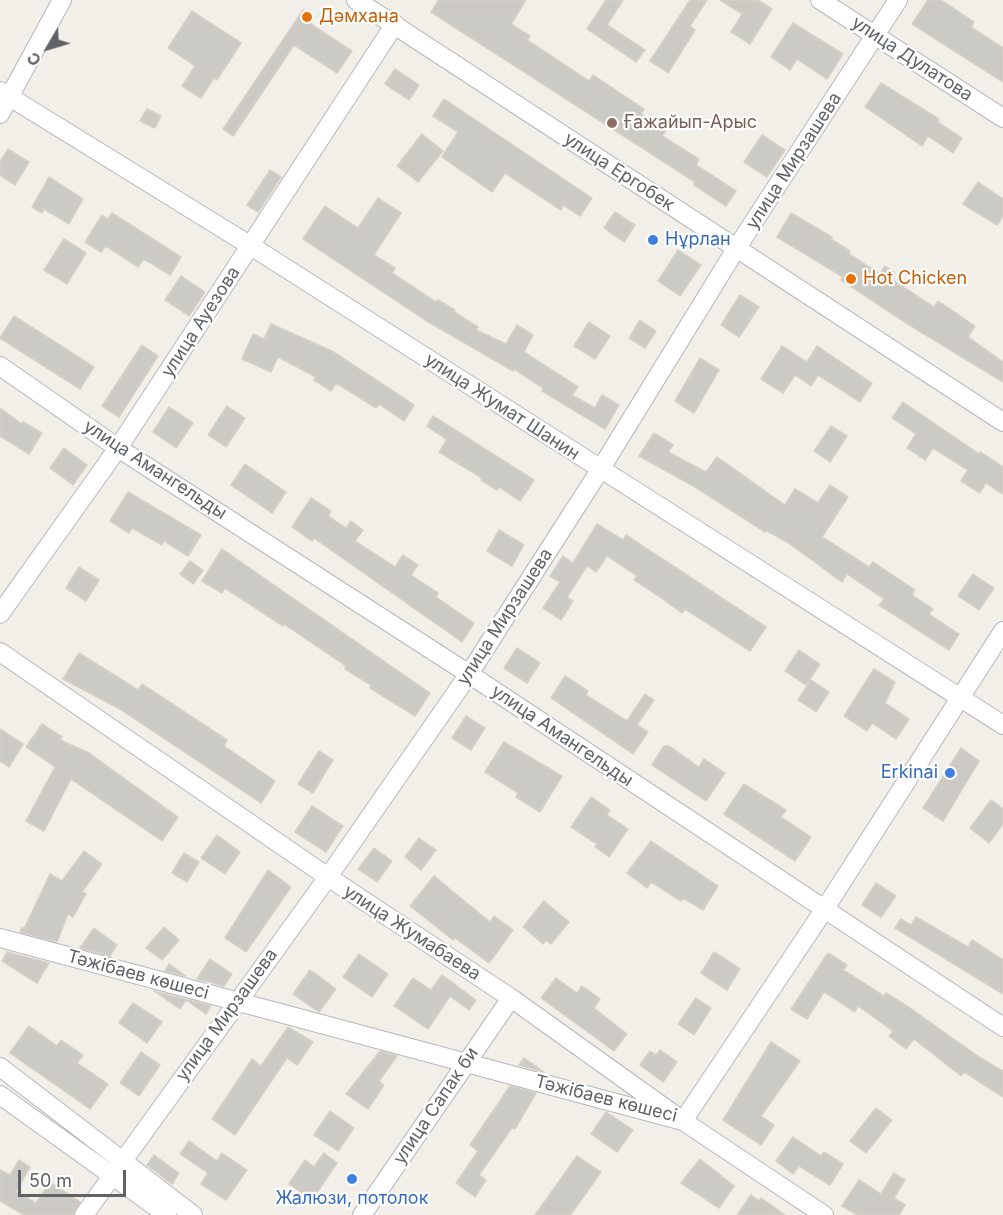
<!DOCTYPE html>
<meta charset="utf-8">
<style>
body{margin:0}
#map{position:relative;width:1003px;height:1215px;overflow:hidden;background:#f1efe8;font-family:Inter,sans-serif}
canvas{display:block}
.north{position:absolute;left:18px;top:18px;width:60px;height:60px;-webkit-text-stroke:4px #fff;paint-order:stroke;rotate:232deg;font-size:16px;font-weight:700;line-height:24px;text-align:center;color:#5f6368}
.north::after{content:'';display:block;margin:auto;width:21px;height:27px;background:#5f6368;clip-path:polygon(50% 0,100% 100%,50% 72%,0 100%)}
.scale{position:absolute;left:18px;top:1170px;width:108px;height:27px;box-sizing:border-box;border:3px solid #5f6368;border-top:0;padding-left:8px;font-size:18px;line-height:21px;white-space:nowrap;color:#5f6368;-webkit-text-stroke:4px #fff;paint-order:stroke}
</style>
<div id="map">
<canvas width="1003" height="1215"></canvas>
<div class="north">С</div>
<div class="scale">50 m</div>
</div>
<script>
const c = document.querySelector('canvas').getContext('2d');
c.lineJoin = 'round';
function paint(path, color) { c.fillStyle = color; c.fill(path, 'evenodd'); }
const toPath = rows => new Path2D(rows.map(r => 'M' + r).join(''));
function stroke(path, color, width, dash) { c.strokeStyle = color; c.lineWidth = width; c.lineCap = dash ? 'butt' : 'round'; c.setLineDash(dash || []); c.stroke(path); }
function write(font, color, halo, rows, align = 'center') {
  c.font = font + ' Inter,sans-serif'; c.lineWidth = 4.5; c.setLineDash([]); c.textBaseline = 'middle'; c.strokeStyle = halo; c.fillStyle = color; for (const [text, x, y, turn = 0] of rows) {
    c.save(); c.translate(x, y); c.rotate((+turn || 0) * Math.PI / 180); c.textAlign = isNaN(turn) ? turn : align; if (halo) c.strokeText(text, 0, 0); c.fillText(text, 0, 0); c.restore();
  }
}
const building = toPath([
 [439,0,526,0,511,24,530,36,527,40,589,81,593,75,644,109,641,114,666,130,662,136,699,159,696,165,736,191,726,206,694,185,695,182,431,12,439,0],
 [606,0,623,0,607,25,645,50,636,62,587,29,606,0],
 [690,0,707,0,690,26,695,30,668,73,650,61,690,0],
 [720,0,758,0,772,9,750,44,731,32,742,14,720,0],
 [928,0,941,0,974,22,971,27,1003,48,1003,82,912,24,928,0],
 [303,10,313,17,309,23,352,51,337,73,294,45,233,136,223,129,303,10],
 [192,11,241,43,217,80,214,78,201,98,182,86,195,66,168,48,192,11],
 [793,23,843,54,827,79,797,59,790,70,771,57,793,23],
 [395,69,419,85,409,100,385,84,395,69],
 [881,83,939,119,938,122,962,138,953,153,928,136,922,146,865,107,881,83],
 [444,99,592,198,580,216,563,205,561,210,505,173,492,192,442,157,458,132,433,116,444,99],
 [147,109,161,116,155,128,140,121,147,109],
 [422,134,443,151,418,182,397,166,422,134],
 [762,135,785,150,767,177,744,162,762,135],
 [8,149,29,162,15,185,0,175,0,162,8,149],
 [270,170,281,177,258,212,247,205,270,170],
 [49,177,83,199,69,224,44,209,42,213,32,207,49,177],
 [978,182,1003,199,1003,216,997,225,963,204,978,182],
 [378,198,401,213,374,255,395,268,392,273,436,302,438,300,455,310,454,312,478,327,476,330,506,344,517,325,533,335,524,352,578,387,572,395,595,408,602,395,619,405,605,429,542,391,543,388,514,369,513,371,425,320,303,239,325,206,358,228,378,198],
 [615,212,635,225,624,242,604,228,615,212],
 [112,213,181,257,170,275,144,259,138,267,106,246,101,252,85,242,102,215,108,219,112,213],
 [791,213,832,237,831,239,850,251,849,254,880,274,885,266,895,273,891,279,934,307,938,301,975,326,968,337,1003,362,1003,382,911,326,841,280,843,277,777,237,791,213],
 [64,239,86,253,67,284,44,270,64,239],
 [678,250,701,265,680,296,658,281,678,250],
 [181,276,205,292,189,316,165,300,181,276],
 [740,295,759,307,739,337,721,325,740,295],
 [14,316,94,367,80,389,0,338,14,316],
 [640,320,656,331,645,348,629,338,640,320],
 [589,322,610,336,595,359,574,346,589,322],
 [271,324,332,351,414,405,404,421,379,404,376,408,336,383,331,391,314,380,316,377,278,357,271,372,242,359,253,334,264,339,271,324],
 [142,345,158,356,119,417,102,406,142,345],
 [782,346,807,362,817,346,872,383,860,402,818,375,811,386,795,375,783,393,761,379,782,346],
 [700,358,719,370,694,413,675,401,700,358],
 [903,402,979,454,980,452,1003,467,1003,494,986,483,980,493,961,481,968,470,933,448,925,460,907,448,916,434,892,418,903,402],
 [227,406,245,418,226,447,208,435,227,406],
 [169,407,193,423,176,448,153,432,169,407],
 [0,408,22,424,23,422,42,433,29,454,0,436,0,408],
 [433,416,534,480,520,501,499,487,497,490,481,480,482,478,439,452,447,440,427,426,433,416],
 [831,426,847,436,830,462,814,451,831,426],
 [654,433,673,445,668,452,706,472,717,457,785,505,795,489,818,503,830,485,848,497,822,537,869,567,873,562,915,590,912,595,933,609,929,614,959,634,949,650,879,605,884,599,847,574,842,582,787,542,767,531,765,532,695,487,639,456,654,433],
 [64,448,87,465,73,485,50,468,64,448],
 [245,464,286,492,272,513,231,485,245,464],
 [128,492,201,535,188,556,164,541,162,545,132,528,129,533,110,521,128,492],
 [311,498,331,511,328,516,346,528,351,521,363,530,355,541,395,567,403,555,418,565,411,575,438,593,436,597,474,623,462,642,314,538,312,541,292,527,311,498],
 [597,524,623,540,626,535,766,627,750,651,685,609,682,613,661,598,634,580,637,576,607,556,596,572,587,566,567,597,573,601,561,620,543,608,560,582,550,576,563,556,573,563,597,524],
 [499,530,524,545,512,566,487,551,499,530],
 [222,549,430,693,415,716,370,688,371,685,345,669,346,666,284,624,283,626,225,588,222,593,202,581,222,549],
 [190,561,203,570,193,584,180,574,190,561],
 [79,567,99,580,86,601,66,588,79,567],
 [973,574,994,588,979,610,958,596,973,574],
 [517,648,540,663,527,683,504,668,517,648],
 [799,650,820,664,806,685,785,671,799,650],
 [79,653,138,690,142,684,227,740,224,746,275,781,261,803,118,708,63,679,79,653],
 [874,669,895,682,885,703,909,719,896,739,872,723,867,731,844,716,874,669],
 [565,676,588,691,586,695,627,721,645,694,654,700,637,725,648,732,633,754,551,698,565,676],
 [811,680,829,692,816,712,798,700,811,680],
 [466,716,485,728,471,750,452,738,466,716],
 [42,724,62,737,60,740,89,753,178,817,162,841,71,779,44,831,26,821,55,767,26,747,42,724],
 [0,729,23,744,9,767,0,761,0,729],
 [504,742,562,776,540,812,516,797,518,793,485,772,504,742],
 [664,746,669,746,699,767,704,759,725,773,706,801,652,765,664,746],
 [961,748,979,761,943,821,923,808,961,748],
 [319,751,333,760,313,793,298,784,319,751],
 [744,784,786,810,781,817,811,837,795,861,724,814,744,784],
 [591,797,610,810,607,815,628,829,609,857,595,847,597,844,571,827,591,797],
 [991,800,1003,809,1003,824,989,843,970,828,991,800],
 [312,806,343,826,326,852,295,832,312,806],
 [217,835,240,852,225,874,201,858,217,835],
 [419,838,436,850,421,870,405,857,419,838],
 [651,841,718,886,703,910,683,898,681,901,651,882,647,888,627,873,651,841],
 [374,848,392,861,377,882,358,869,374,848],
 [84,851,102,864,82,892,86,894,73,917,68,914,57,942,20,932,22,927,24,929,50,874,62,881,84,851],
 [184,853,199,862,187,882,172,873,184,853],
 [268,870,291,887,246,952,225,938,268,870],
 [434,876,490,922,494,916,513,930,489,963,455,938,453,940,410,906,434,876],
 [876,883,896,896,881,917,862,905,876,883],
 [544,901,569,922,551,944,546,940,543,944,523,927,544,901],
 [916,917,968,947,972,940,1003,960,1003,994,895,928,901,919,911,925,916,917],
 [164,927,179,940,162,960,146,948,164,927],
 [94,928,117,945,110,956,80,948,94,928],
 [7,952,49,963,37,983,2,961,7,952],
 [714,952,740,969,727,990,701,973,714,952],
 [828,953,847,965,843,970,884,996,886,993,910,1008,979,1057,1003,1071,1003,1097,964,1072,961,1076,914,1039,906,1049,889,1036,893,1031,858,1006,855,1012,824,992,807,1019,791,1009,828,953],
 [359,954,388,974,372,997,343,977,359,954],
 [210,959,232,974,224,986,197,979,210,959],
 [169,964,186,976,165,971,169,964],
 [310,970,336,989,319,1012,293,994,310,970],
 [442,975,476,1000,469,1010,450,996,428,1029,394,1006,413,978,431,990,442,975],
 [556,978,577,993,582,986,600,999,594,1008,627,1034,614,1051,541,998,556,978],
 [154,991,211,1006,206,1014,186,1000,180,1009,154,991],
 [696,998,711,1008,694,1035,678,1024,696,998],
 [133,1003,162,1022,147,1043,119,1023,133,1003],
 [29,1026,57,1046,61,1040,83,1055,77,1063,108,1084,90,1109,10,1053,29,1026],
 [288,1027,313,1042,297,1065,287,1058,235,1135,212,1119,252,1059,261,1066,288,1027],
 [771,1042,800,1061,761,1116,774,1125,761,1145,723,1120,771,1042],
 [660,1050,677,1062,663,1082,640,1065,650,1051,656,1055,660,1050],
 [380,1051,397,1056,379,1081,384,1085,368,1109,346,1094,380,1051],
 [141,1052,160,1065,139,1096,120,1083,141,1052],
 [524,1058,544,1072,519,1065,524,1058],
 [510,1086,536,1093,515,1129,512,1128,479,1175,486,1180,475,1197,456,1183,478,1151,470,1145,510,1086],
 [876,1108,892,1120,866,1153,850,1141,876,1108],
 [330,1111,354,1128,338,1151,314,1135,330,1111],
 [606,1112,633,1130,617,1152,591,1134,606,1112],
 [793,1137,821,1156,824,1152,843,1164,830,1185,799,1166,793,1174,776,1161,793,1137],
 [189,1141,217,1161,222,1153,247,1170,226,1200,201,1184,208,1173,180,1154,189,1141],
 [324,1153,337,1163,312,1200,289,1184,305,1160,314,1167,324,1153],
 [154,1155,179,1173,172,1184,147,1165,154,1155],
 [577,1156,601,1172,587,1192,570,1215,535,1215,577,1156],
 [700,1159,734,1186,719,1208,681,1183,700,1159],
 [19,1160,30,1167,16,1192,36,1203,50,1182,80,1202,73,1215,24,1215,0,1201,0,1170,10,1175,19,1160],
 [894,1173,905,1180,894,1198,905,1205,899,1215,857,1215,842,1206,859,1180,881,1194,894,1173],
 [751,1195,759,1201,761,1198,785,1215,737,1215,751,1195]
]);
paint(building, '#cccac5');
stroke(building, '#d6d1c6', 1.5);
const minor = toPath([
 [356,0,1003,422],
 [820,0,1003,118],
 [0,91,251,246,1003,725],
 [0,114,62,0],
 [0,366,118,448,469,674,1003,1027],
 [0,614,118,448,395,24],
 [0,652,328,877,511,998,683,1121,824,1215],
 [0,938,683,1121,824,910,1003,631],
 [0,1067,193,1215],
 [0,1095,167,1215],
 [84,1215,328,877,469,674,600,470,736,249,898,0],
 [362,1215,511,998]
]);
stroke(minor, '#b5b8bc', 20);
stroke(minor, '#fff', 18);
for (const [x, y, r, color] of [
 [307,17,6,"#e8710a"],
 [612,123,6,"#8d6e63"],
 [653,240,6,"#3f7fe0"],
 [851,279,6,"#e8710a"],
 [950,773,6,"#3f7fe0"],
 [352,1179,6,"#3f7fe0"]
]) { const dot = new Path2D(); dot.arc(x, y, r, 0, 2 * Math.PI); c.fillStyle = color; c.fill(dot); stroke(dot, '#fff', 2); }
write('18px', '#c56008', '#fff', [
 ["Дәмхана",319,17],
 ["Hot Chicken",863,279]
], 'left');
write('18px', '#5f6368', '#fff', [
 ["улица Дулатова",912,59,33],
 ["улица Мирзашева",794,161,-57],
 ["улица Ергобек",619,172,33],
 ["улица Ауезова",201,322,-57],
 ["улица Жумат Шанин",502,407,33],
 ["улица Амангельды",155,470,33],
 ["улица Мирзашева",505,617,-57],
 ["улица Амангельды",562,736,34],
 ["улица Жумабаева",412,933,33],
 ["Тәжібаев көшесі",138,975,15],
 ["улица Мирзашева",227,1015,-54],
 ["Тәжібаев көшесі",606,1099,14],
 ["улица Сапак би",436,1106,-56]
]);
write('18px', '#785e54', '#fff', [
 ["Ғажайып-Арыс",624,123]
], 'left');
write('18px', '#366cbe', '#fff', [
 ["Нұрлан",665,240],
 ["Erkinai",938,773,"right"],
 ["Жалюзи, потолок",352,1199,"center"]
], 'left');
</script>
